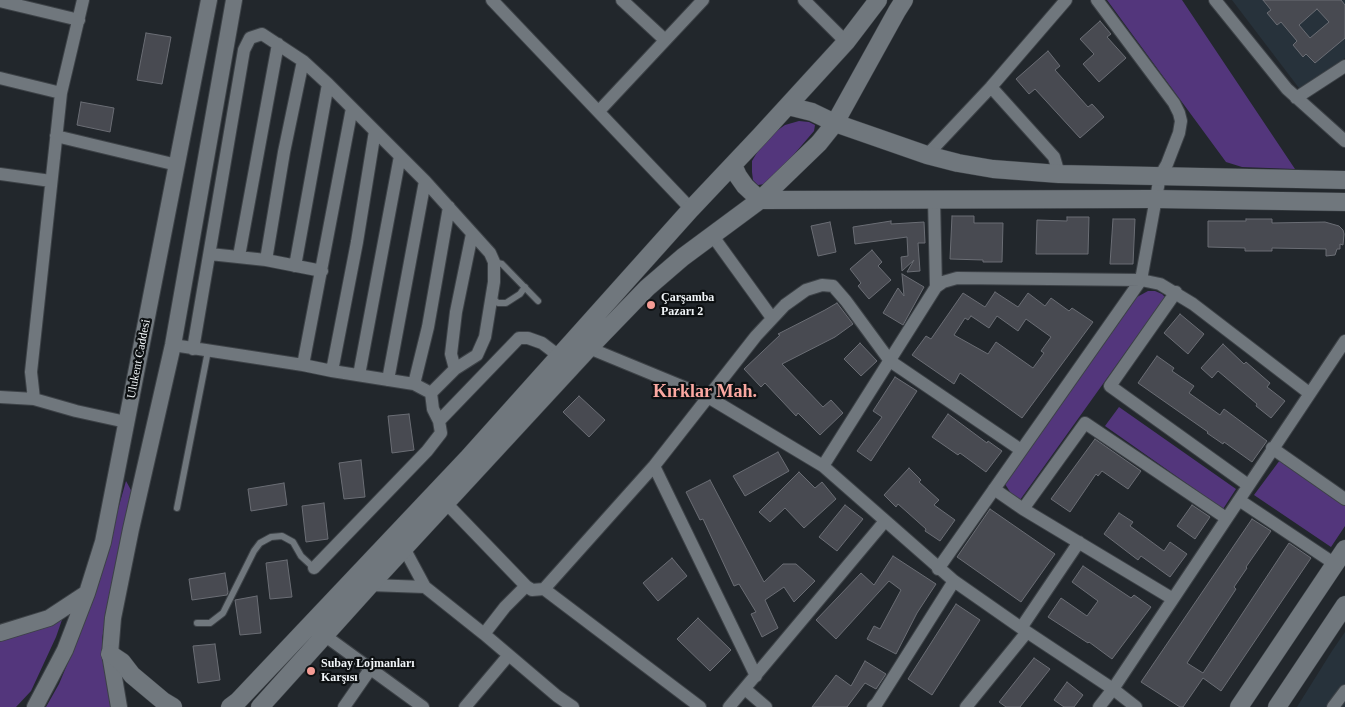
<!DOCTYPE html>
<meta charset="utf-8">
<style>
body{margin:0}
canvas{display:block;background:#22272c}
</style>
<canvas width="1345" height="707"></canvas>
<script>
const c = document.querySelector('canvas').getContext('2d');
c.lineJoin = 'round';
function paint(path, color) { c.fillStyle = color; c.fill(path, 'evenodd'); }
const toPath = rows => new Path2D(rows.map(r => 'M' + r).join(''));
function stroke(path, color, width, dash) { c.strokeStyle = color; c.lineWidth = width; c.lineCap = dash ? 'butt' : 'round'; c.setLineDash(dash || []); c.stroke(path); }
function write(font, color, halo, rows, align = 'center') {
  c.font = font + ' Georgia,serif'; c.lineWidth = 4.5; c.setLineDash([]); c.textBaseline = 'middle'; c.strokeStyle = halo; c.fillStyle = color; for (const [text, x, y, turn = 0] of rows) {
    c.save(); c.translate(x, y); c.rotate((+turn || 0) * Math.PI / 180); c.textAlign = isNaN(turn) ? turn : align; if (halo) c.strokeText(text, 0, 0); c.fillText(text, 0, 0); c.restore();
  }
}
paint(toPath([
 [1232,0,1345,0,1345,58,1307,85,1299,88],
 [1345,632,1345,707,1297,707,1332,651]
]), '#27323b');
paint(toPath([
 [1107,0,1182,0,1295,169,1242,167,1226,162],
 [799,121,809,122,815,125,814,131,790,159,765,184,758,185,753,180,752,172,752,161,758,151,775,132,785,125],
 [1148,291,1155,291,1162,294,1165,297,1020,500,1012,495,1005,484,1137,297],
 [1119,407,1236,489,1223,509,1105,426],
 [1280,460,1345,505,1345,526,1331,547,1254,495],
 [126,481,132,492,112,597,102,638,112,707,46,707,59,684,77,641,106,552],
 [64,614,56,637,31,691,16,707,0,707,0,636]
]), '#53367c');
const building = toPath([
 [1263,0,1341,0,1345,5,1345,38,1315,63,1306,54,1303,57,1293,45,1297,41,1281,22,1277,25,1267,13,1271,10,1263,0],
 [1317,9,1329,22,1310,38,1299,25,1317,9],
 [1100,21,1111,34,1107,37,1126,58,1099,82,1083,64,1094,54,1080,39,1100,21],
 [146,33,171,37,162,84,137,80,146,33],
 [1048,51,1060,66,1055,70,1088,107,1092,104,1104,117,1080,138,1035,89,1029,94,1016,79,1048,51],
 [81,102,114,108,110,132,77,125,81,102],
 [952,216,974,216,974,223,1003,223,1002,262,983,262,983,260,950,259,952,216],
 [1067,217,1089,217,1088,254,1036,254,1037,220,1067,221,1067,217],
 [1113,219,1135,219,1133,264,1110,264,1113,219],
 [1246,219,1272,219,1272,223,1325,222,1339,226,1343,230,1344,234,1343,245,1340,244,1340,249,1337,249,1335,255,1326,256,1326,249,1272,248,1272,251,1245,251,1245,248,1208,247,1208,221,1246,221,1246,219],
 [891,221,891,224,924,222,925,243,918,243,920,271,907,272,914,260,902,271,901,257,908,256,907,237,855,244,853,227,891,221],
 [830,222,836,252,818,256,811,226,830,222],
 [872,250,882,262,878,266,891,280,869,299,858,286,861,283,850,269,872,250],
 [902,274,924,287,903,325,883,313,898,288,904,296,902,274],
 [995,292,1018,307,1028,293,1045,306,1051,298,1069,311,1072,308,1093,322,1022,418,960,373,954,384,912,355,926,336,931,339,963,293,985,307,995,292],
 [971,316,989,328,997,316,1018,331,1026,319,1051,337,1041,351,1044,353,1033,368,996,342,988,354,954,335,965,318,968,320,971,316],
 [837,303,853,324,835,337,782,364,823,407,831,400,843,413,820,435,798,413,796,416,765,383,761,387,744,369,780,335,778,334,825,310,837,303],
 [1180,314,1204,334,1188,354,1164,333,1180,314],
 [860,343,877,361,861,376,844,359,860,343],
 [1223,344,1244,364,1246,362,1270,383,1267,387,1285,401,1271,418,1256,406,1257,404,1218,371,1212,378,1201,368,1223,344],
 [1157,356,1174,368,1172,371,1194,386,1189,393,1220,415,1224,409,1267,441,1252,462,1224,442,1223,444,1207,433,1208,432,1138,383,1157,356],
 [895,377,917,391,871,461,857,451,882,417,873,411,895,377],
 [579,396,605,420,589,437,563,412,579,396],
 [409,414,414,450,392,453,388,416,409,414],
 [948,414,987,443,988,441,1002,451,986,472,960,453,958,455,932,437,948,414],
 [1095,439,1141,471,1128,489,1102,471,1098,476,1096,474,1070,512,1051,499,1095,439],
 [778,452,789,471,745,496,733,476,778,452],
 [361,460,365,497,344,499,339,463,361,460],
 [909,468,921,480,919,482,939,500,934,505,955,520,940,541,925,531,926,529,898,504,896,507,884,495,909,468],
 [799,472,815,488,822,482,836,499,804,528,785,508,770,522,759,512,799,472],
 [710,480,764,582,783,564,796,564,815,581,794,602,784,587,765,600,778,628,762,637,751,614,756,612,739,584,734,586,703,519,700,520,686,492,710,480],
 [284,483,287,505,251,511,248,489,284,483],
 [324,503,328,539,306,542,302,506,324,503],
 [845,505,863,519,837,551,819,537,845,505],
 [1192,505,1210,517,1195,539,1177,526,1192,505],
 [990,509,1055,554,1021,602,957,557,990,509],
 [1119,513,1133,522,1130,526,1164,551,1170,542,1187,554,1170,577,1141,556,1138,560,1104,534,1119,513],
 [1252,519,1271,531,1246,567,1247,568,1234,587,1236,589,1187,663,1203,673,1289,543,1311,558,1221,691,1203,678,1183,707,1180,707,1141,682,1252,519],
 [893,556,936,584,917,613,896,654,867,639,874,626,880,629,901,590,889,581,836,639,816,620,861,573,874,585,893,556],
 [672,558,687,576,658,601,643,583,672,558],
 [287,560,292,597,270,599,266,563,287,560],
 [1083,566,1131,598,1134,595,1151,607,1112,659,1089,642,1088,643,1048,617,1061,598,1087,616,1098,601,1072,582,1083,566],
 [225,573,228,592,227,595,192,600,189,579,225,573],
 [257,596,261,633,240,635,235,600,257,596],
 [956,604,980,620,932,695,908,679,956,604],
 [698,618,731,650,710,671,677,639,698,618],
 [215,644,220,680,198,683,193,646,215,644],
 [1034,658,1050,669,1020,707,1006,707,999,702,1034,658],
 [865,661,886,674,876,689,865,683,847,707,812,707,836,675,851,686,865,661],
 [1067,682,1083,695,1074,707,1064,707,1054,700,1067,682]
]);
paint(building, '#484a51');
stroke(building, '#6a6d74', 1);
const service = toPath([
 [494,262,502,264,538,301],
 [492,298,498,303,506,303,520,294,525,287],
 [177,508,208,351],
 [197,623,210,623,223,613,254,551,260,543,271,537,282,536,293,542,301,556,314,568]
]);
const minor = toPath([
 [83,0,61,93,31,372,34,399,76,411,126,422],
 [492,0,691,209],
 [622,0,665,40],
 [804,0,846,42],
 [1215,0,1287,89,1345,141],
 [0,1,79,20],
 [0,78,61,93],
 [991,87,1054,157,1059,174],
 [1296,98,1345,66],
 [599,111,703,0],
 [56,136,177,165],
 [927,155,991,87,1066,0],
 [0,174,51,181],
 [934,199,936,287],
 [712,235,772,318],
 [210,254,266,260,322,271],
 [239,256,278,44],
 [266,260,284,152,303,61],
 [295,266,328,84],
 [1176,292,1110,386,1248,485],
 [173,345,303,365,332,371,414,384,431,393,433,409,439,421,441,433,427,451,314,568],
 [589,348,708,397,823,466,954,581,1027,632,1113,689,1136,707],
 [193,349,244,50,250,38,262,34,303,61,328,84,425,181,490,253,494,262,494,282,485,337,477,355,455,369,431,393],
 [303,365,352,108],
 [455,369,451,354,456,312,472,234],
 [332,371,357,242,375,131],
 [359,375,400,156],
 [388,380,425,181],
 [414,384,428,327,449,207],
 [0,397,34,399],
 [439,421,519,338,528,338,542,343,559,356],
 [1272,448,1345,499],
 [654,466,756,676],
 [823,466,936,287,943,282,957,278,1141,280,1160,284,1193,304,1309,393],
 [994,489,1023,509,1173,599],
 [1239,500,1335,564],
 [446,503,526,586],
 [1023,509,1085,423,1226,518],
 [404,548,425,587],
 [938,569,1141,280,1160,176,1167,164,1179,133,1181,121,1179,113,1174,103,1097,0],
 [370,585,425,587,484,634,557,696,573,707],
 [544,589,700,707],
 [1021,628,1079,542],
 [484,634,505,607,526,586,532,590,544,589,654,466,756,336,785,305,806,290,822,285,833,286,846,301,890,361,1021,450],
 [324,635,423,707],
 [745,689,766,707],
 [344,707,371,668],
 [465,707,508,656],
 [729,707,885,521],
 [873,707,877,703,954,581],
 [966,707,1027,632],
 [1099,707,1113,689,1345,341],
 [1333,707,1345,691]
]);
const tertiary = toPath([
 [0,633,49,618,87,593],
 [35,707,65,650,87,593,103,542,209,0],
 [119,707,110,654,113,618,131,529,173,345,234,0]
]);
const secondary = toPath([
 [788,106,812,112,835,123,927,155,958,163,993,169,1059,174,1345,180],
 [733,165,738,176,745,186,760,200,1155,199,1345,202],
 [110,654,122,662,132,675,163,701,173,707],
 [230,707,238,701,467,459,691,209,760,136,846,42,878,0],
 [260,707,370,585,589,348,647,288,683,257,760,200,819,143,835,123,897,11,904,0],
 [1239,707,1345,549],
 [1277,707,1345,605]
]);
stroke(service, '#3d4247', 8);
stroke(minor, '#3d4247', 14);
stroke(tertiary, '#3d4247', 18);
stroke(secondary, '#3d4247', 19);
stroke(service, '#70777d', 6);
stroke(minor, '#70777d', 12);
stroke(tertiary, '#70777d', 16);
stroke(secondary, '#70777d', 18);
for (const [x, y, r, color] of [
 [651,305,5,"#f59c95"],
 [311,671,5,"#f59c95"]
]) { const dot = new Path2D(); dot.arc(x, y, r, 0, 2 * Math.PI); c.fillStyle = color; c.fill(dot); stroke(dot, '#0d1012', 2); }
write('bold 12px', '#f0f4f7', '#0d1012', [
 ["Çarşamba",661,298],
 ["Pazarı 2",661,312],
 ["Subay Lojmanları",321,664],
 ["Karşısı",321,678]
], 'left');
write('12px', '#f0f4f7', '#0d1012', [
 ["Ulukent Caddesi",139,359,-79]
]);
write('bold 18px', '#fba8a1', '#0d1012', [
 ["Kırklar Mah.",705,392]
]);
</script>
